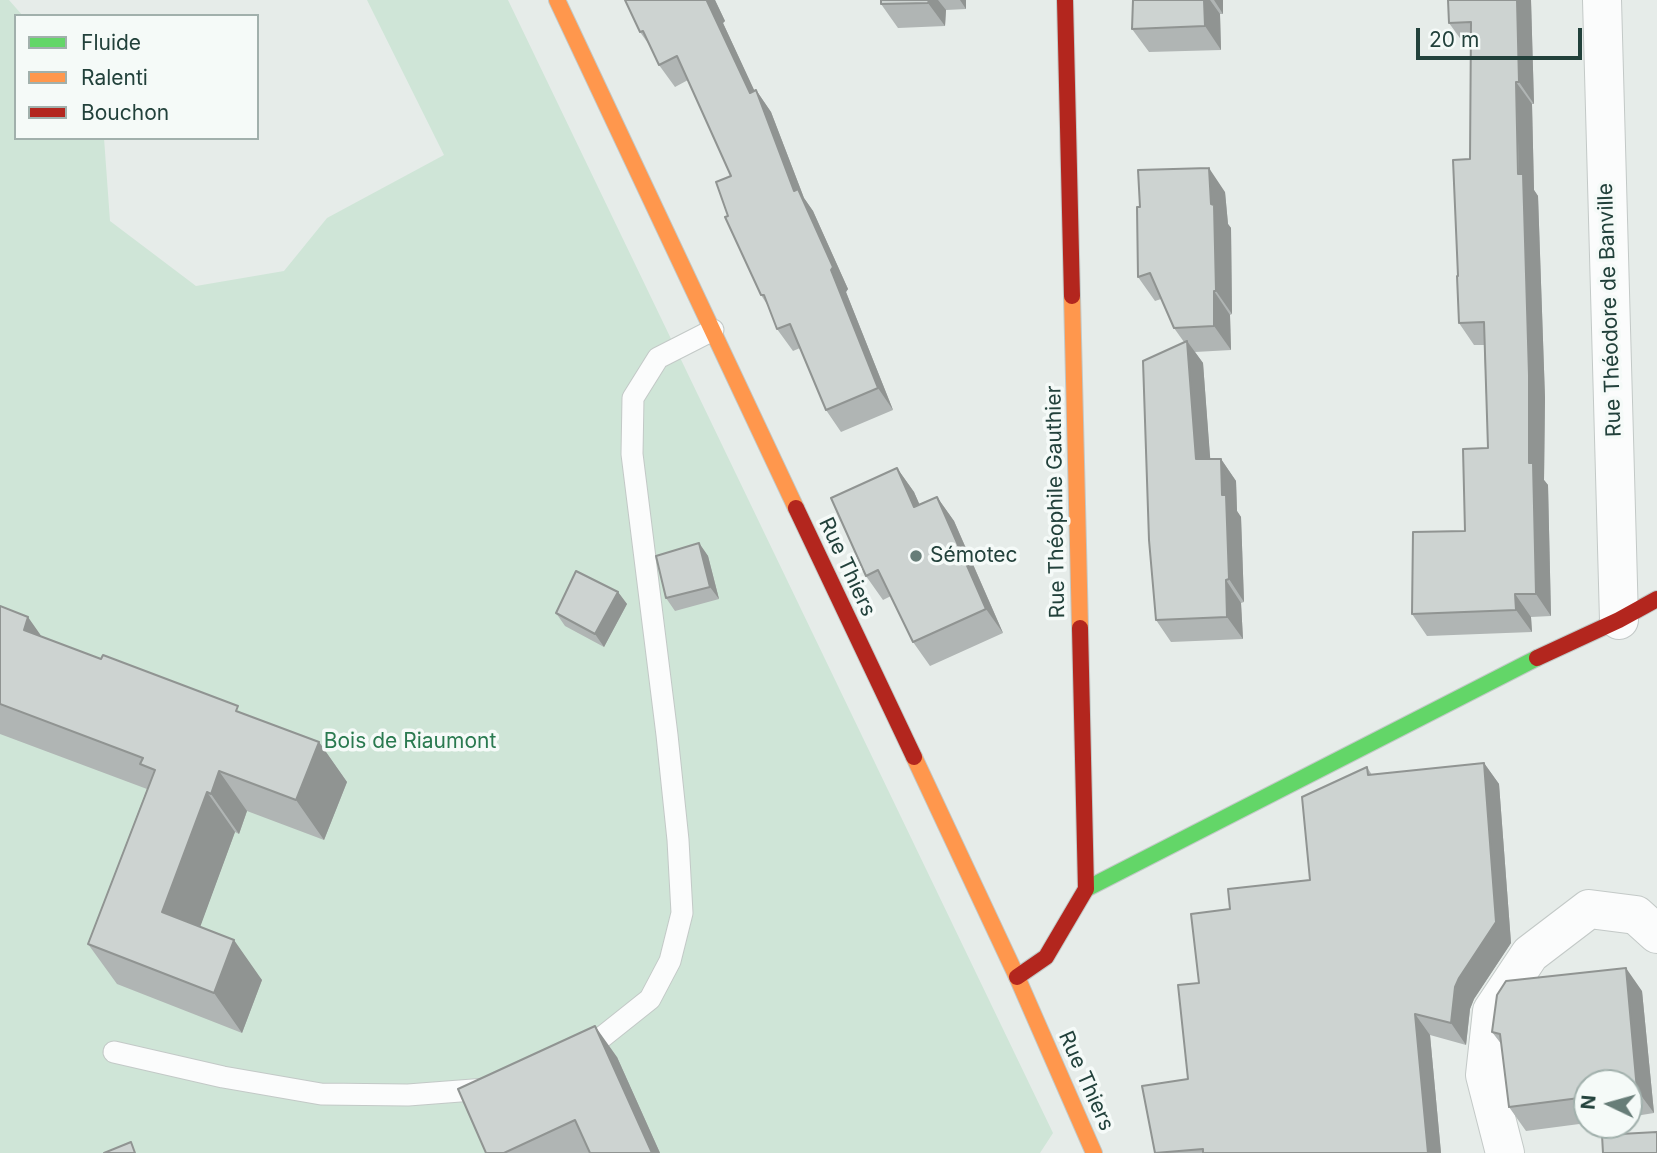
<!DOCTYPE html>
<meta charset="utf-8">
<style>
body{margin:0}
#map{position:relative;width:1657px;height:1153px;overflow:hidden;background:#e6ece9;font-family:Inter,sans-serif}
canvas{display:block}
.legend{position:absolute;left:14px;top:14px;width:245px;height:126px;box-sizing:border-box;background:#f5faf8;border:2px solid #a1b0ac;margin:0;padding:9px 12px;list-style:none;font-size:21px;color:#22413b}
.legend li{display:flex;align-items:center;gap:14px;height:35px}
.legend b{width:35px;border:2px solid #a1b0ac}
.north{position:absolute;left:1573px;top:1069px;width:70px;height:70px;box-sizing:border-box;background:#f5faf8;border:2px solid #a1b0ac;border-radius:50%;rotate:275deg;font-size:19px;font-weight:700;line-height:28px;text-align:center;color:#22413b}
.north::after{content:'';display:block;margin:auto;width:24px;height:32px;background:#677d78;clip-path:polygon(50% 0,100% 100%,50% 72%,0 100%)}
.scale{position:absolute;left:1416px;top:28px;width:166px;height:32px;box-sizing:border-box;border:4px solid #22413b;border-top:0;padding-left:9px;font-size:21px;line-height:24px;white-space:nowrap;color:#22413b;-webkit-text-stroke:5px #f5faf8;paint-order:stroke}
</style>
<div id="map">
<canvas width="1657" height="1153"></canvas>
<ul class="legend">
<li><b style="height:9px;background:#63d668"></b>Fluide</li>
<li><b style="height:9px;background:#ff974d"></b>Ralenti</li>
<li><b style="height:9px;background:#b3261e"></b>Bouchon</li>
</ul>
<div class="north">N</div>
<div class="scale">20 m</div>
</div>
<script>
const c = document.querySelector('canvas').getContext('2d');
c.lineJoin = 'round';
function paint(path, color) { c.fillStyle = color; c.fill(path, 'evenodd'); }
const toPath = rows => new Path2D(rows.map(r => 'M' + r).join(''));
function stroke(path, color, width, dash) { c.strokeStyle = color; c.lineWidth = width; c.lineCap = dash ? 'butt' : 'round'; c.setLineDash(dash || []); c.stroke(path); }
function write(font, color, halo, rows, align = 'center') {
  c.font = font + ' Inter,sans-serif'; c.lineWidth = 7; c.setLineDash([]); c.textBaseline = 'middle'; c.strokeStyle = halo; c.fillStyle = color; for (const [text, x, y, turn = 0] of rows) {
    c.save(); c.translate(x, y); c.rotate((+turn || 0) * Math.PI / 180); c.textAlign = isNaN(turn) ? turn : align; if (halo) c.strokeText(text, 0, 0); c.fillText(text, 0, 0); c.restore();
  }
}
paint(toPath([
 [0,0,9,0,23,16,16,16,16,138,104,138,110,221,196,286,284,271,327,218,444,155,367,0,508,0,1053,1133,1040,1153,0,1153]
]), '#cfe5d7');
const lane = toPath([
 [580,1051,591,1046,650,999,670,961,682,913,678,840,667,735,632,454,633,398,658,358,713,330],
 [114,1052,223,1077,321,1094,408,1095,486,1089]
]);
const street = toPath([
 [1602,0,1619,620],
 [1505,1153,1485,1075,1492,1011,1530,954,1589,909,1636,915,1657,934]
]);
const fast = toPath([
 [1086,889,1537,658]
]);
const slow = toPath([
 [557,0,796,508],
 [1072,296,1080,628],
 [914,757,1017,977,1094,1153]
]);
const jam = toPath([
 [1065,0,1072,296],
 [796,508,914,757],
 [1537,658,1619,620,1657,599],
 [1017,977,1046,957,1086,889,1080,628]
]);
stroke(lane, '#c3c9c7', 23);
stroke(street, '#c3c9c7', 40);
stroke(fast, '#c2c9c7', 18);
stroke(slow, '#c2c9c7', 18);
stroke(jam, '#c2c9c7', 18);
stroke(lane, '#fbfcfc', 21);
stroke(street, '#fbfcfc', 38);
stroke(fast, '#63d668', 16);
stroke(slow, '#ff974d', 16);
stroke(jam, '#b3261e', 16);
paint(toPath([
 [625,0,715,0,725,21,723,23,754,91,756,90,771,112,804,198,813,211,848,289,846,292,893,410,841,432,826,410,800,348,793,351,777,329,768,306,761,295,728,216,731,176,688,80,675,87,659,65,650,46,640,32],
 [881,0,966,0,966,9,946,10,945,26,898,28,881,4],
 [1133,0,1223,0,1223,14,1220,14,1221,50,1149,52,1132,29],
 [1448,0,1531,0,1534,104,1532,104,1534,190,1538,196,1545,398,1544,480,1548,485,1551,616,1531,617,1532,632,1427,636,1412,614,1465,531,1488,448,1484,345,1474,345,1459,323,1458,276,1470,159,1471,45,1465,45,1449,23],
 [1225,192,1228,224,1231,228,1232,314,1230,315,1231,350,1195,352,1203,363,1210,459,1221,459,1236,481,1237,511,1241,517,1244,602,1241,603,1243,639,1171,642,1156,620,1184,342,1174,328,1161,299,1155,301,1138,277],
 [897,468,914,492,919,504,937,497,954,521,1003,633,930,666,913,642,891,596,883,600,866,576],
 [699,543,708,556,719,599,675,611,666,598],
 [618,592,627,604,604,647,565,626,556,613],
 [0,606,42,637,319,742,347,782,324,840,247,811,239,834,235,832,200,926,262,980,242,1033,117,984,88,944,147,789,0,734],
 [1484,763,1499,784,1511,943,1474,999,1470,1009,1466,1045,1430,1035,1441,1153,1155,1153,1188,1079,1199,983,1230,909,1310,880,1367,767,1372,775],
 [1642,991,1654,1113,1629,1117,1629,1083,1587,1083,1587,1123,1526,1131,1509,1107,1502,1045,1492,1032],
 [617,1057,660,1153,486,1153]
]), '#b0b5b4');
paint(toPath([
 [708,0,715,0,725,21,723,23,763,109,756,90,771,112,804,198,813,211,848,289,846,292,893,410,878,388,794,191,707,1],
 [929,0,938,0,946,10,945,26,928,3],
 [960,0,966,0,966,9],
 [1204,0,1210,0,1220,14,1221,50,1205,26],
 [1214,0,1223,0,1223,14],
 [1517,0,1531,0,1534,104,1519,82],
 [1516,82,1532,104,1534,190,1538,196,1545,398,1544,480,1548,485,1551,616,1536,594,1529,463],
 [1209,168,1225,192,1228,224,1231,228,1232,314,1216,291],
 [1214,291,1230,315,1231,350,1214,326],
 [1187,341,1203,363,1212,482,1196,459],
 [1221,459,1236,481,1237,511,1241,517,1244,602,1229,579,1222,495],
 [897,468,914,492,931,530,914,507],
 [937,497,954,521,1003,633,986,609],
 [699,543,708,556,719,599,710,587],
 [1226,580,1241,603,1243,639,1227,617],
 [618,592,627,604,604,647,595,634],
 [1515,594,1531,617,1532,632,1516,610],
 [28,617,56,657,24,630],
 [319,742,347,782,324,840,296,800],
 [1484,763,1499,784,1511,943,1474,999,1470,1009,1466,1045,1451,1023],
 [219,771,247,811,239,834,211,794],
 [207,792,235,832,191,952,162,912],
 [234,940,262,980,242,1033,214,993],
 [1626,968,1642,991,1654,1113,1637,1090],
 [1415,1014,1430,1035,1441,1153,1428,1153],
 [595,1026,617,1057,660,1153,652,1153]
]), '#909492');
const building = toPath([
 [625,0,708,0,707,1,750,93,756,90,794,191,798,189,833,267,831,270,878,388,826,410,790,324,777,329,764,295,761,295,725,217,728,216,716,182,731,176,677,56,659,65,643,31,640,32,625,0],
 [881,0,929,0,928,3,881,4,881,0],
 [1133,0,1204,0,1205,26,1132,29,1133,0],
 [1448,0,1517,0,1519,82,1516,82,1518,174,1523,174,1529,375,1529,463,1533,463,1536,594,1515,594,1516,610,1412,614,1413,532,1465,531,1463,449,1488,448,1484,322,1459,323,1457,276,1458,276,1453,160,1470,159,1471,22,1449,23,1448,0],
 [1209,168,1211,204,1214,205,1216,291,1214,291,1214,326,1174,328,1150,273,1138,277,1137,207,1140,207,1138,170,1209,168],
 [1187,341,1196,459,1221,459,1222,495,1226,495,1229,579,1226,580,1227,617,1156,620,1149,540,1143,361,1187,341],
 [897,468,914,507,937,497,986,609,913,642,878,570,866,576,831,498,897,468],
 [699,543,710,587,666,598,656,556,699,543],
 [576,571,618,592,595,634,556,613,576,571],
 [0,606,28,617,24,630,101,659,103,655,238,706,236,711,319,742,296,800,219,771,211,794,207,792,162,912,234,940,214,993,88,944,155,770,140,764,143,758,0,704,0,606],
 [1484,763,1496,922,1459,978,1455,987,1451,1023,1415,1014,1428,1153,1203,1153,1203,1149,1155,1153,1142,1086,1188,1079,1178,985,1199,983,1191,914,1230,909,1228,889,1310,880,1302,797,1367,767,1368,775,1484,763],
 [1626,968,1637,1090,1629,1091,1629,1083,1587,1083,1587,1097,1509,1107,1500,1034,1492,1032,1497,995,1506,981,1626,968],
 [595,1026,652,1153,590,1153,575,1120,504,1153,486,1153,458,1089,595,1026],
 [1657,1132,1657,1153,1603,1153,1602,1135,1657,1132],
 [131,1142,135,1153,104,1153,131,1142]
]);
paint(building, '#cdd3d1');
stroke(building, '#909492', 2);
for (const [x, y, r, color] of [
 [916,556,7,"#677d78"]
]) { const dot = new Path2D(); dot.arc(x, y, r, 0, 2 * Math.PI); c.fillStyle = color; c.fill(dot); stroke(dot, '#f5faf8', 2.5); }
write('21px', '#22413b', '#f5faf8', [
 ["Rue Théodore de Banville",1610,310,-92],
 ["Rue Théophile Gauthier",1056,502,-91],
 ["Rue Thiers",847,567,65],
 ["Rue Thiers",1086,1081,66]
]);
write('21px', '#22413b', '#f5faf8', [
 ["Sémotec",930,556]
], 'left');
write('21px', '#2a7a50', '#f5faf8', [
 ["Bois de Riaumont",410,742]
]);
</script>
